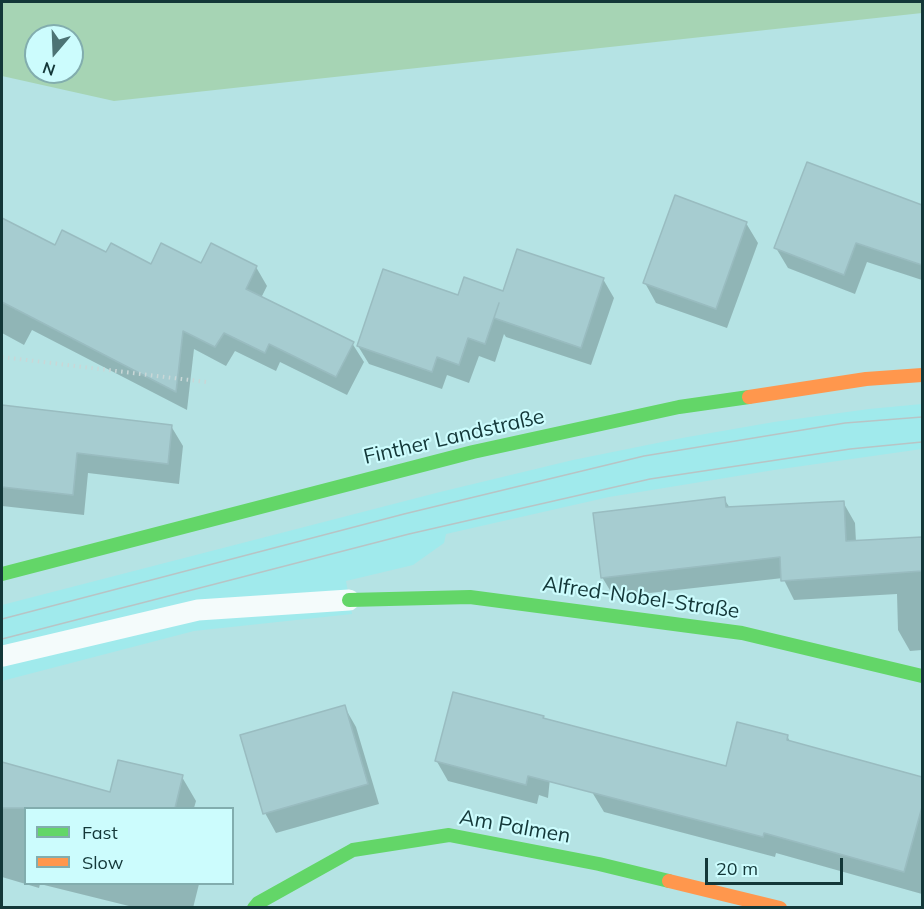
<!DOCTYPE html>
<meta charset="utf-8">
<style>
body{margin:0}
#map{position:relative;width:924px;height:909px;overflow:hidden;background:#b5e3e4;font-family:Mulish,sans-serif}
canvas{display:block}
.frame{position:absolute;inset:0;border:3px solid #133738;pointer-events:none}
.legend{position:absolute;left:24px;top:807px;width:210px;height:78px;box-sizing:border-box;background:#ccfcfd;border:2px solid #82adae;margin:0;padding:8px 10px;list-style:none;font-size:18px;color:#133738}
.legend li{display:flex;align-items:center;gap:12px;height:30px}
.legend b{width:30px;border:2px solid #82adae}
.north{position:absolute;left:24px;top:24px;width:60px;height:60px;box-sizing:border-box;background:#ccfcfd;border:2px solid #82adae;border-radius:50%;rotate:199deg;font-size:16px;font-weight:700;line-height:24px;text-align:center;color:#133738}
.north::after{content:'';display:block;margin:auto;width:21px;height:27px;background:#4c7374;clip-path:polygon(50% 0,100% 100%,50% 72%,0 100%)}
.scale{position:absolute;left:705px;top:858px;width:138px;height:27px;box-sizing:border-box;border:3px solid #133738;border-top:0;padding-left:8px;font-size:18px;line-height:21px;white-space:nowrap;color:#133738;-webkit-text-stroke:4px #ccfcfd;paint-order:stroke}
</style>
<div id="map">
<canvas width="924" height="909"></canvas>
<div class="frame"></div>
<ul class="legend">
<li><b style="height:8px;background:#63d668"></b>Fast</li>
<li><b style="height:8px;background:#ff974d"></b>Slow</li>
</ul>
<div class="north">N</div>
<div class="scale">20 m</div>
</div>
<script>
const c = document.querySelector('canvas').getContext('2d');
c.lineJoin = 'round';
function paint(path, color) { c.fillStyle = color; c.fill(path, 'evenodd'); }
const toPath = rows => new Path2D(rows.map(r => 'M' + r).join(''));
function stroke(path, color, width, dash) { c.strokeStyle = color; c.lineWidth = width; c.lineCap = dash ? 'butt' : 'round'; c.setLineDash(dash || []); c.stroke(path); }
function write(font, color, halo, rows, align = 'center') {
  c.font = font + ' Mulish,sans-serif'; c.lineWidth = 4.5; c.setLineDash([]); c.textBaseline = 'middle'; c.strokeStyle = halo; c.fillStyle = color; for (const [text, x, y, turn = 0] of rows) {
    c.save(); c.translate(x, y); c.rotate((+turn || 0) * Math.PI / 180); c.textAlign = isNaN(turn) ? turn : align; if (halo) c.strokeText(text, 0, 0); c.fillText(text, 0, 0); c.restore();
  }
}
paint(toPath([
 [922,404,922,449,774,470,609,497,446,534,444,543,413,565,346,581,352,614,194,631,2,681,2,605,440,492,573,460,682,438,774,422,869,409]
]), '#a0eaec');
paint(toPath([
 [2,2,922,2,922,13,114,101,2,76],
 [36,36,72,36,72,72,36,72]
]), '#a6d4b4');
paint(toPath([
 [808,164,922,207,922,280,867,262,855,294,788,268,776,248],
 [746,223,758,243,727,328,656,303,645,283],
 [2,229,55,247,107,254,151,266,201,265,256,267,267,286,261,298,352,343,364,362,347,395,280,362,276,371,235,351,226,366,194,349,187,410,32,330,24,345,2,333],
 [603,279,614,298,591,365,506,337,504,334,495,362,479,356,469,383,447,375,442,389,369,364,358,346,459,297,504,293],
 [2,406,171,426,183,446,179,484,88,473,84,515,2,506],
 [724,499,730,508,843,502,855,523,856,542,922,539,922,650,910,651,898,630,897,594,794,600,783,578,614,597,602,577],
 [344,706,356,727,379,804,276,833,265,813],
 [787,736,791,743,922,779,922,894,776,853,775,857,604,812,592,792,727,768],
 [554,738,548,798,539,795,537,804,448,781,436,760],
 [2,763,112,794,182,777,196,801,194,808,26,808,26,884,199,884,193,908,137,908,40,884,39,888,2,877]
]), '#0003');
const building = toPath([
 [807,162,922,205,922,265,856,243,844,275,774,248,807,162],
 [675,195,747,222,716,309,643,283,675,195],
 [2,218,55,245,62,230,106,252,111,243,151,264,161,243,201,263,211,243,257,266,246,289,354,342,336,377,269,344,265,353,224,333,215,347,183,331,176,392,2,302,2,218],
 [517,249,604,278,581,348,494,318,499,303,485,344,468,338,459,365,437,357,432,372,357,346,383,269,458,295,464,277,503,291,517,249],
 [2,405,172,425,168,464,77,453,73,495,2,487,2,405],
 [725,497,726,507,844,501,846,541,922,537,922,571,781,581,780,557,601,578,593,513,725,497],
 [453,692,544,716,543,718,726,766,737,722,788,735,787,740,922,777,922,807,904,872,764,833,763,837,528,776,526,785,435,761,453,692],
 [345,705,368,784,263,814,240,735,345,705],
 [118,760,183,775,175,808,2,808,2,762,110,792,118,760]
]);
paint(building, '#a6ccd0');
stroke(building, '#99bcc0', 1.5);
stroke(toPath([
 [2,357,206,382]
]), '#c9d7d7', 4, [1.5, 4.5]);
stroke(toPath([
 [3,656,198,610,349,600]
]), '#f4fbfb', 21);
stroke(toPath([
 [2,574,473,452,679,407,749,397],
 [349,600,470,597,742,633,922,676],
 [254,908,258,903,353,850,449,835,599,864,669,881]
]), '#63d668', 14);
stroke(toPath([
 [749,397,866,379,922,375],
 [669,881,780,908]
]), '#ff974d', 14);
stroke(toPath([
 [2,619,404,514,644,456,845,423,922,417],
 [2,639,409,534,650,479,850,449,922,442]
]), '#b8c4c5', 1.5);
write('21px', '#133738', '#ccfcfd', [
 ["Finther Landstraße",454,437,-13],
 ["Alfred-Nobel-Straße",641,598,8],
 ["Am Palmen",515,827,10]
]);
</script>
